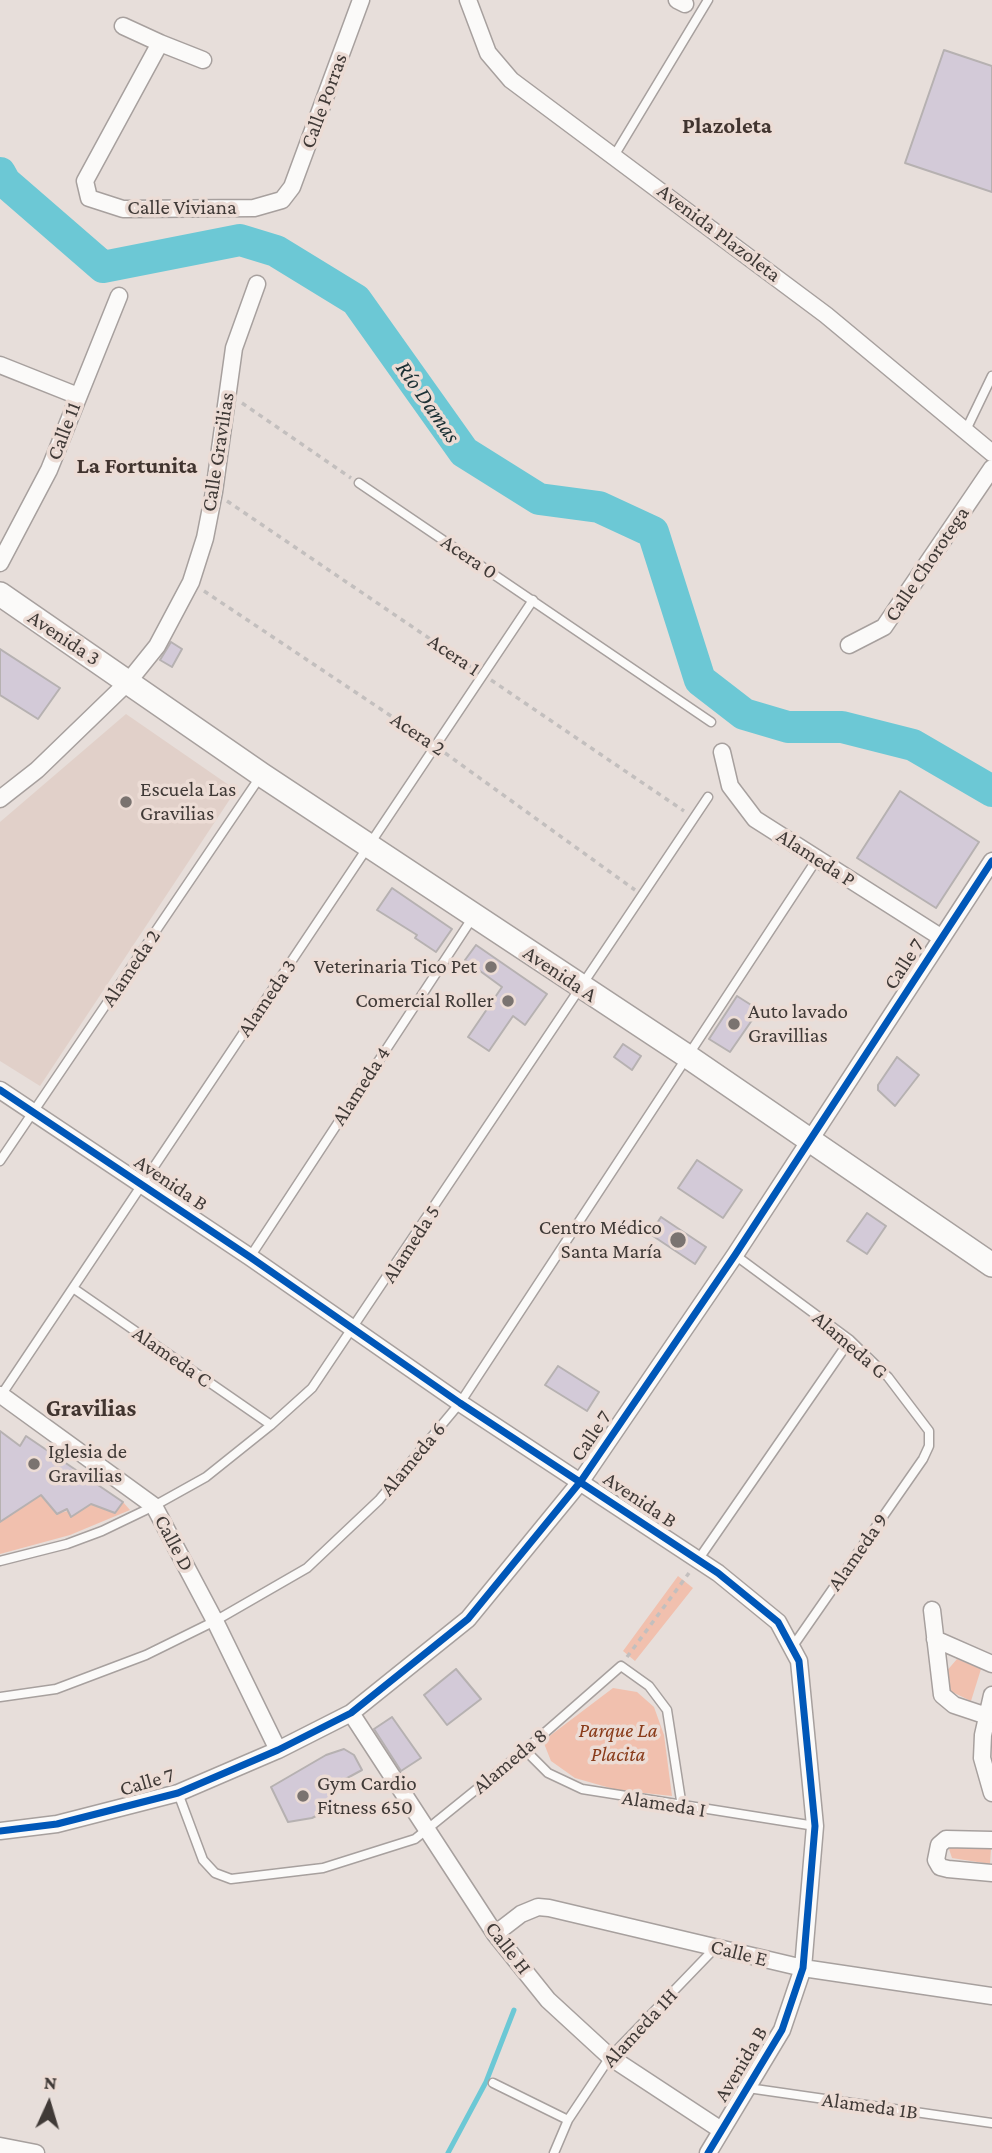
<!DOCTYPE html>
<meta charset="utf-8">
<style>
body{margin:0}
#map{position:relative;width:992px;height:2153px;overflow:hidden;background:#e7deda;font-family:"Crimson Pro",serif}
canvas{display:block}
.north{position:absolute;left:14px;top:2069px;width:70px;height:70px;-webkit-text-stroke:5px #ecdcd5;paint-order:stroke;rotate:4deg;font-size:19px;font-weight:700;line-height:28px;text-align:center;color:#403a37}
.north::after{content:'';display:block;margin:auto;width:24px;height:32px;background:#403a37;clip-path:polygon(50% 0,100% 100%,50% 72%,0 100%)}
</style>
<div id="map">
<canvas width="992" height="2153"></canvas>
<div class="north">N</div>
</div>
<script>
const c = document.querySelector('canvas').getContext('2d');
c.lineJoin = 'round';
function paint(path, color) { c.fillStyle = color; c.fill(path, 'evenodd'); }
const toPath = rows => new Path2D(rows.map(r => 'M' + r).join(''));
function stroke(path, color, width, dash) { c.strokeStyle = color; c.lineWidth = width; c.lineCap = dash ? 'butt' : 'round'; c.setLineDash(dash || []); c.stroke(path); }
function write(font, color, halo, rows, align = 'center') {
  c.font = font + ' "Crimson Pro",serif'; c.lineWidth = 7; c.setLineDash([]); c.textBaseline = 'middle'; c.strokeStyle = halo; c.fillStyle = color; for (const [text, x, y, turn = 0] of rows) {
    c.save(); c.translate(x, y); c.rotate((+turn || 0) * Math.PI / 180); c.textAlign = isNaN(turn) ? turn : align; if (halo) c.strokeText(text, 0, 0); c.fillText(text, 0, 0); c.restore();
  }
}
paint(toPath([
 [126,714,236,790,40,1086,0,1061,0,822]
]), '#e1d0c9');
paint(toPath([
 [47,1491,55,1504,51,1508,57,1514,91,1504,115,1513,123,1502,130,1510,70,1535,0,1554,0,1522],
 [678,1576,693,1588,635,1661,623,1651],
 [957,1659,981,1669,971,1701,950,1691,945,1673],
 [613,1688,637,1692,654,1707,664,1735,672,1796,617,1790,575,1778,551,1761,543,1741],
 [954,1845,991,1848,990,1864,952,1858,949,1849]
]), '#f1c0ae');
stroke(toPath([
 [448,2153,486,2082,514,2010]
]), '#6cc8d5', 5);
stroke(toPath([
 [0,173,5,182,103,267,240,240,276,251,356,300,464,452,539,499,599,507,653,532,700,680,744,714,788,727,842,727,913,745,992,791]
]), '#6cc8d5', 32);
const building = toPath([
 [944,50,992,66,992,192,905,163,944,50],
 [171,642,182,649,172,667,160,660,171,642],
 [0,649,60,688,38,719,0,695,0,649],
 [900,791,979,842,936,908,857,858,900,791],
 [392,888,452,929,436,952,415,938,417,935,377,910,392,888],
 [476,945,547,994,525,1025,513,1016,489,1051,468,1037,502,987,465,960,476,945],
 [737,996,759,1010,730,1052,709,1039,737,996],
 [623,1044,641,1056,632,1070,614,1057,623,1044],
 [897,1057,919,1075,895,1106,878,1090,878,1085,897,1057],
 [697,1160,742,1190,723,1218,678,1188,697,1160],
 [867,1213,886,1226,867,1254,847,1241,867,1213],
 [661,1217,706,1247,695,1264,650,1234,661,1217],
 [558,1366,599,1392,587,1411,545,1385,558,1366],
 [0,1431,20,1446,26,1436,123,1502,115,1513,91,1504,71,1517,67,1509,57,1514,41,1495,0,1522,0,1431],
 [456,1669,481,1699,447,1725,424,1695,456,1669],
 [392,1717,421,1758,401,1771,374,1729,392,1717],
 [344,1749,354,1755,362,1770,327,1789,336,1806,312,1818,288,1822,271,1787,326,1755,344,1749]
]);
paint(building, '#d3cad8');
stroke(building, '#b6b1b1', 2);
const lane = toPath([
 [614,156,708,0],
 [965,432,992,376],
 [359,483,711,722],
 [0,1161,260,777],
 [735,1255,850,1340,888,1377,929,1431,929,1446,923,1459,793,1646],
 [250,1257,473,917],
 [73,1288,271,1425],
 [0,1397,533,600],
 [698,1560,850,1340],
 [0,1561,67,1544,102,1531,154,1506,206,1477,271,1425,312,1388,708,797],
 [0,1697,56,1689,146,1655,215,1621,307,1568,379,1500,460,1403,817,859],
 [525,1750,548,1773,582,1789,815,1826],
 [178,1793,203,1860,215,1873,231,1879,323,1868,415,1839,525,1750,621,1666,649,1686,667,1710,682,1807],
 [493,2083,568,2120],
 [748,2088,992,2123],
 [554,2153,568,2120,610,2057,716,1947]
]);
const street = toPath([
 [468,0,488,53,511,80,826,315,992,453],
 [677,0,685,4],
 [123,26,160,43],
 [203,60,160,43,85,181,89,198,123,209,254,208,282,200,292,187,361,0],
 [0,365,78,396],
 [0,563,49,470,119,296],
 [849,645,884,627,992,468],
 [722,752,730,786,755,819,942,938],
 [0,799,37,770,128,682,157,646,191,582,205,538,214,492,234,348,257,284],
 [0,1090,250,1257,460,1403,718,1573,778,1622,799,1661,815,1826,803,1968,782,2030,708,2153],
 [1,1395,154,1506,215,1621,278,1750],
 [932,1610,942,1695,954,1705,987,1716],
 [935,1639,992,1664],
 [992,1695,983,1735,982,1758,992,1793],
 [351,1713,495,1934,548,2000,610,2057,721,2130],
 [0,1831,57,1824,178,1793,278,1750,351,1713,468,1619,581,1481,735,1255,992,861],
 [992,1840,946,1839,939,1845,936,1860,940,1867,948,1869,992,1873],
 [495,1934,521,1914,538,1907,549,1908,803,1968,992,1996],
 [0,2146,36,2153]
]);
const secondary = toPath([
 [0,594,262,775,687,1056,992,1265]
]);
stroke(lane, '#a7a09e', 11);
stroke(street, '#a7a09e', 19);
stroke(secondary, '#a7a09e', 26);
stroke(toPath([
 [242,403,351,478],
 [227,501,473,668],
 [204,591,427,740],
 [491,680,684,811],
 [445,753,635,890],
 [627,1657,689,1573]
]), '#c3bfbe', 3.5, [5, 5]);
stroke(lane, '#fbfaf9', 8);
stroke(street, '#fbfaf9', 16);
stroke(secondary, '#fbfaf9', 23);
stroke(toPath([
 [0,1090,250,1257,460,1403,718,1573,778,1622,799,1661,815,1826,803,1968,782,2030,708,2153],
 [0,1831,57,1824,178,1793,278,1750,351,1713,468,1619,581,1481,735,1255,992,861]
]), '#0057b8', 7);
for (const [x, y, r, color] of [
 [126,802,7,"#7a7370"],
 [491,967,7,"#7a7370"],
 [508,1001,7,"#7a7370"],
 [734,1024,7,"#7a7370"],
 [678,1240,9,"#7a7370"],
 [34,1464,7,"#7a7370"],
 [303,1796,7,"#7a7370"]
]) { const dot = new Path2D(); dot.arc(x, y, r, 0, 2 * Math.PI); c.fillStyle = color; c.fill(dot); stroke(dot, '#ecdcd5', 2.5); }
write('21px', '#403a37', '#ecdcd5', [
 ["Calle Porras",324,101,-70],
 ["Calle Viviana",182,208],
 ["Avenida Plazoleta",719,233,37],
 ["Calle 11",64,431,-69],
 ["Calle Gravilias",218,452,-81],
 ["Acera 0",469,557,34],
 ["Calle Chorotega",927,564,-56],
 ["Avenida 3",64,638,34],
 ["Acera 1",454,655,34],
 ["Acera 2",418,734,34],
 ["Alameda P",816,858,33],
 ["Calle 7",904,964,-57],
 ["Alameda 2",131,968,-56],
 ["Avenida A",560,974,34],
 ["Alameda 3",267,998,-56],
 ["Alameda 4",361,1086,-57],
 ["Avenida B",171,1183,34],
 ["Alameda 5",411,1244,-57],
 ["Alameda G",850,1345,41],
 ["Alameda C",172,1357,35],
 ["Calle 7",591,1436,-56],
 ["Alameda 6",413,1459,-50],
 ["Avenida B",640,1500,34],
 ["Calle D",174,1543,62],
 ["Alameda 9",858,1552,-55],
 ["Alameda 8",510,1761,-40],
 ["Calle 7",147,1782,-16],
 ["Alameda I",664,1804,9],
 ["Calle H",508,1948,52],
 ["Calle E",739,1953,14],
 ["Alameda 1H",640,2028,-47],
 ["Avenida B",741,2064,-59],
 ["Alameda 1B",870,2106,8]
]);
write('21px', '#403a37', '#ecdcd5', [
 ["Escuela Las",140,790],
 ["Gravilias",140,814],
 ["Veterinaria Tico Pet",477,967,"right"],
 ["Comercial Roller",494,1001,"right"],
 ["Auto lavado",748,1012],
 ["Gravillias",748,1036],
 ["Centro Médico",662,1228,"right"],
 ["Santa María",662,1252,"right"],
 ["Iglesia de",48,1452],
 ["Gravilias",48,1476],
 ["Gym Cardio",317,1784],
 ["Fitness 650",317,1808]
], 'left');
write('italic 21px', '#893b1a', '#ecdcd5', [
 ["Parque La",618,1731],
 ["Placita",618,1755]
]);
write('bold 23px', '#41342f', '#ecdcd5', [
 ["Plazoleta",727,126],
 ["La Fortunita",137,466]
]);
write('italic 23px', '#1b3135', '#ecdcd5', [
 ["Río Damas",428,402,55]
]);
write('bold 24px', '#41342f', '#ecdcd5', [
 ["Gravilias",91,1409]
]);
</script>
